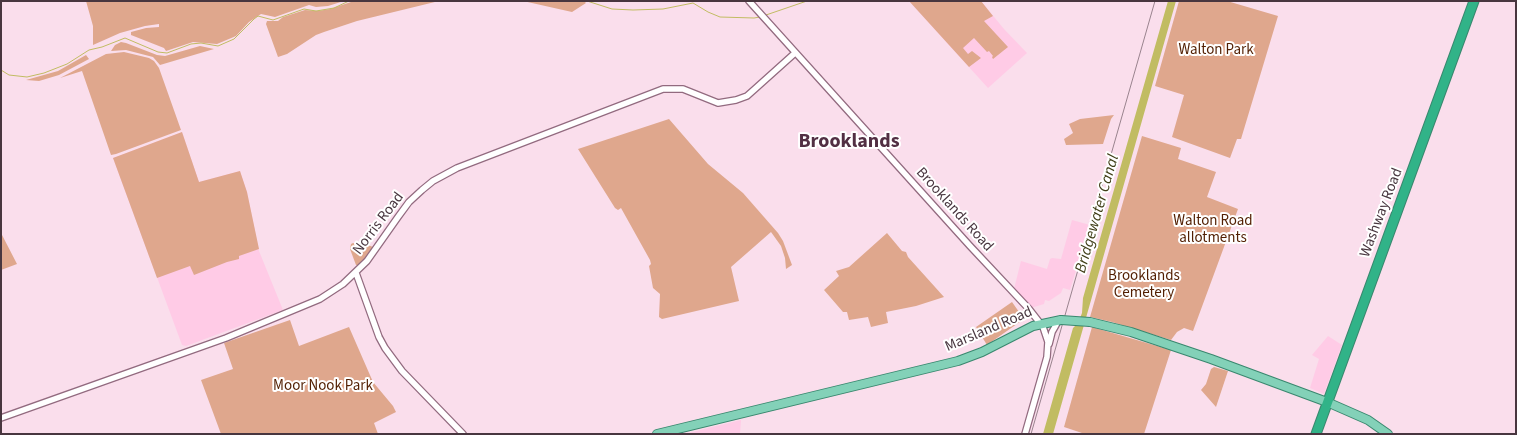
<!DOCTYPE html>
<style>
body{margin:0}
#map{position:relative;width:1517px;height:435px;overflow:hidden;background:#fadeec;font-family:"Source Sans 3",sans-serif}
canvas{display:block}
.frame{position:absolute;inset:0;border:2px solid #48363f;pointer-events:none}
</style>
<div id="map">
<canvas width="1517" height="435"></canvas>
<div class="frame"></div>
</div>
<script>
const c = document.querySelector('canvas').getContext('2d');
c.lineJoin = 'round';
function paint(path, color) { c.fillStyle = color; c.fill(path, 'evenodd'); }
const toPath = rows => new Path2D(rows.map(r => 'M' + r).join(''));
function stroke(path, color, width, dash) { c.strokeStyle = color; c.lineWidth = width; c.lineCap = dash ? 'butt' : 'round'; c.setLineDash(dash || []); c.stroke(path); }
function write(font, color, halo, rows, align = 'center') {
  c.font = font + ' "Source Sans 3",sans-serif'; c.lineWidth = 4; c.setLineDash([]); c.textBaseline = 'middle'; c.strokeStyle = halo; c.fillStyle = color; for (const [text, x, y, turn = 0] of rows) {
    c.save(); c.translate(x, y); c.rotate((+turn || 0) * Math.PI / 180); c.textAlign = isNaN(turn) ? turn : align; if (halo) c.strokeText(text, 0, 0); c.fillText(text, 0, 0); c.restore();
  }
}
paint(toPath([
 [909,1,981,1,1004,29,1027,53,988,88],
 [182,132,199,182,240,171,247,192,259,251,283,310,186,346,182,345,113,158],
 [1072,220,1090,225,1070,290,1063,288,1061,293,1049,301,1045,300,1044,304,1031,308,1014,289,1021,261,1047,269,1050,259,1052,258,1061,259],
 [1328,336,1342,345,1324,394,1310,388,1319,359,1312,355],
 [741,420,740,434,685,434,708,428]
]), '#ffcbe6');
paint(toPath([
 [86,1,344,1,328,6,316,7,309,5,275,17,261,14,249,22,236,36,217,44,193,42,166,51,164,48,131,35,131,32,146,28,159,27,159,24,145,26,120,33,93,45,93,26],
 [354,1,439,1,357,21,324,32,316,35,287,54,278,57,266,24,267,21,278,21,283,17,305,10,318,11,330,9],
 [523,1,584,1,586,3,572,12],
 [909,1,981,1,993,16,984,21,1008,47,993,59,992,57,993,56,989,51,987,52,974,38,963,48,968,54,972,51,981,58,969,67],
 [1179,1,1227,1,1278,16,1241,139,1237,139,1230,158,1172,137,1184,95,1155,86],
 [121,42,126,43,157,55,165,56,200,46,214,49,160,65,153,57,126,50,111,51,115,45],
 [124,52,149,58,154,61,159,68,181,130,116,154,111,155,82,71,60,78,106,54],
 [86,55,89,59,59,75,39,81,26,80,58,71],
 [1114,115,1111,119,1103,144,1066,145,1064,139,1073,133,1069,124,1080,119],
 [669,119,708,164,743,193,778,233,783,241,792,265,786,269,785,258,781,246,771,232,731,267,739,301,662,319,659,317,660,294,653,288,649,266,651,264,650,260,621,208,618,210,615,208,578,149],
 [182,132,199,182,240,171,247,192,259,249,239,256,239,259,227,262,194,275,190,266,157,278,113,158],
 [1142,136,1181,148,1178,159,1216,172,1207,197,1238,209,1193,331,1184,328,1177,332,1171,340,1112,322,1090,317],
 [1,233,17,264,1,270],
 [887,233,902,251,906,252,908,257,944,297,916,306,886,312,888,323,871,327,868,317,849,320,847,312,843,312,824,290,839,276,836,271,849,267],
 [353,243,368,245,373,247,374,249,361,266,356,265,350,249,351,244],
 [1012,302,1024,319,987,345,976,327],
 [290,320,299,346,349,327,373,382,393,406,396,412,374,423,378,434,221,434,201,380,233,369,224,343],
 [1092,327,1171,350,1144,434,1085,434,1064,427],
 [1214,367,1228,371,1216,407,1201,390,1206,384,1211,369]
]), '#dfa78d');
paint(toPath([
 [1168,1,1176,1,1053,434,1043,434,1073,328,1078,323,1082,313,1083,298]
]), '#c1bc62');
stroke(toPath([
 [587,1,612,9,633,10,663,9,693,3,708,12,720,17,754,18,760,17],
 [766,15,807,1],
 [1,70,9,75,27,77,44,73,67,64,89,50,102,47,125,38,158,52,167,53,191,44,201,43,218,46,234,39,254,19,258,16,273,20,304,9,316,11,334,8,349,1]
]), '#c1bc62', 1);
const minor = toPath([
 [749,1,970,246,1029,309,1043,327,1048,342,1047,357,1025,434],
 [356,273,379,337,385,348,402,371,463,434],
 [1049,344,1052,332,1056,325],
 [1,418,226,338,320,299,343,284,367,261,398,217,409,202,422,190,433,181,457,168,663,89,683,89,718,103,736,100,747,96,756,88,795,53]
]);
const major = toPath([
 [1090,322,1131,332,1211,359,1327,402,1368,420,1388,434],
 [657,434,958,361,982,352,1033,326,1061,320]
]);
const highway = toPath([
 [1316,434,1474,1]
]);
stroke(minor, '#926a7f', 8);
stroke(major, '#39876e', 10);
stroke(highway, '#39876e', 11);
stroke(minor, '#fff', 5.5);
stroke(major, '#83d1b8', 8);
stroke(highway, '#31b388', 9);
stroke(toPath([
 [1031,434,1155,1]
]), '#99838e', 1);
const majorBridge = toPath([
 [1061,320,1090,322]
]);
stroke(majorBridge, '#39876e', 10, []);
stroke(majorBridge, '#83d1b8', 8);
write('15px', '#521f02', '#fff', [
 ["Walton Park",1216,51],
 ["Walton Road",1213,222],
 ["allotments",1213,239],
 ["Brooklands",1144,277],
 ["Cemetery",1144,294],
 ["Moor Nook Park",323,387]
]);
write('15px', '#48363f', '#fff', [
 ["Brooklands Road",954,210,48],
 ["Washway Road",1382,213,-69],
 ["Norris Road",379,224,-53],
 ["Marsland Road",989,330,-23]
]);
write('italic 16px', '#3f3d16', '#fff', [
 ["Bridgewater Canal",1098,214,-74]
]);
write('bold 20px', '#522f43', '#fff', [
 ["Brooklands",849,143]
]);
</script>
